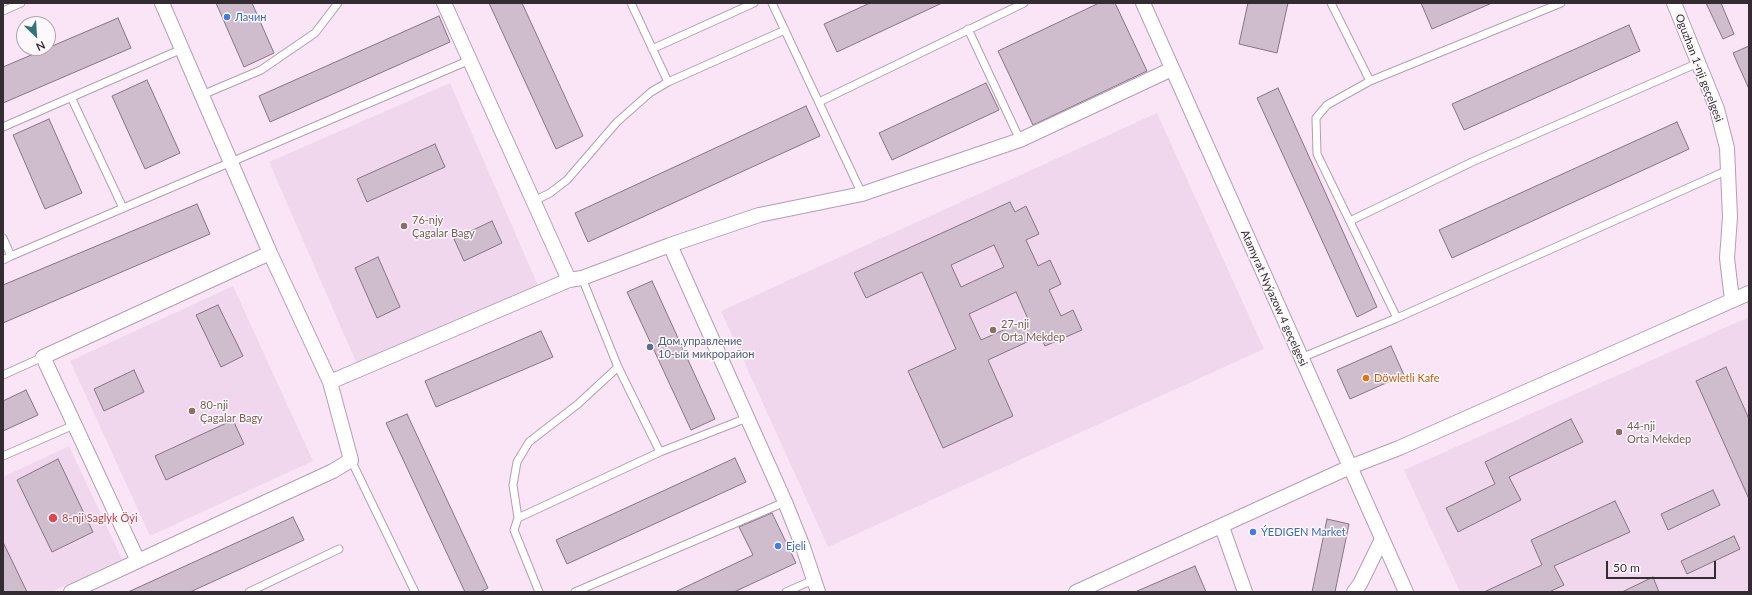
<!DOCTYPE html>
<meta charset="utf-8">
<style>
body{margin:0}
#map{position:relative;width:1752px;height:595px;overflow:hidden;background:#fae5f7;font-family:Lato,sans-serif}
canvas{display:block}
.frame{position:absolute;inset:0;border:4px solid #332c33;pointer-events:none}
.north{position:absolute;left:16px;top:16px;width:40px;height:40px;box-sizing:border-box;background:#fdf8fc;border:1px solid #aca6ac;border-radius:50%;rotate:155deg;font-size:11px;font-weight:700;line-height:16px;text-align:center;color:#332c33}
.north::after{content:'';display:block;margin:auto;width:14px;height:18px;background:#2e7774;clip-path:polygon(50% 0,100% 100%,50% 72%,0 100%)}
.scale{position:absolute;left:1606px;top:561px;width:110px;height:18px;box-sizing:border-box;border:2px solid #332c33;border-top:0;padding-left:5px;font-size:12px;line-height:14px;white-space:nowrap;color:#332c33;-webkit-text-stroke:3px #fdf8fc;paint-order:stroke}
</style>
<div id="map">
<canvas width="1752" height="595"></canvas>
<div class="frame"></div>
<div class="north">N</div>
<div class="scale">50 m</div>
</div>
<script>
const c = document.querySelector('canvas').getContext('2d');
c.lineJoin = 'round';
function paint(path, color) { c.fillStyle = color; c.fill(path, 'evenodd'); }
const toPath = rows => new Path2D(rows.map(r => 'M' + r).join(''));
function stroke(path, color, width, dash) { c.strokeStyle = color; c.lineWidth = width; c.lineCap = dash ? 'butt' : 'round'; c.setLineDash(dash || []); c.stroke(path); }
function write(font, color, halo, rows, align = 'center') {
  c.font = font + ' Lato,sans-serif'; c.lineWidth = 3; c.setLineDash([]); c.textBaseline = 'middle'; c.strokeStyle = halo; c.fillStyle = color; for (const [text, x, y, turn = 0] of rows) {
    c.save(); c.translate(x, y); c.rotate((+turn || 0) * Math.PI / 180); c.textAlign = isNaN(turn) ? turn : align; if (halo) c.strokeText(text, 0, 0); c.fillText(text, 0, 0); c.restore();
  }
}
paint(toPath([
 [450,83,540,290,359,369,269,162],
 [1157,113,1264,349,828,547,721,311],
 [233,286,313,461,150,536,70,361],
 [1749,317,1749,592,1460,592,1404,470],
 [69,446,122,559,51,592,3,592,3,477]
]), '#f1d7ee');
const building = toPath([
 [216,3,252,3,274,53,244,67,216,3],
 [489,3,522,3,583,136,556,149,489,3],
 [870,3,942,3,837,52,824,24,870,3],
 [1099,3,1115,3,1147,71,1033,125,998,51,1099,3],
 [1248,3,1288,3,1277,53,1239,44,1248,3],
 [1421,3,1492,3,1432,29,1421,3],
 [1706,3,1721,3,1734,34,1723,39,1706,3],
 [439,16,450,42,270,122,259,96,439,16],
 [118,18,131,48,3,103,3,67,118,18],
 [1629,25,1640,51,1464,130,1452,104,1629,25],
 [1749,46,1749,89,1733,53,1749,46],
 [147,80,180,153,145,169,112,96,147,80],
 [986,83,999,110,892,160,879,133,986,83],
 [1278,88,1377,307,1357,317,1257,98,1278,88],
 [806,106,820,136,588,242,575,213,806,106],
 [49,119,82,193,45,209,13,135,49,119],
 [1677,122,1689,149,1452,258,1439,230,1677,122],
 [435,144,445,167,367,202,357,179,435,144],
 [1010,202,1015,212,1026,206,1039,234,1026,240,1038,266,1050,260,1061,284,1049,290,1061,316,1073,310,1082,330,1045,346,1040,336,988,360,1013,416,943,448,908,371,956,349,922,272,866,298,854,273,1010,202],
 [994,245,1004,267,961,287,951,265,994,245],
 [1016,292,1028,319,981,340,969,314,1016,292],
 [197,204,210,234,3,323,3,285,197,204],
 [492,221,502,243,464,261,454,239,492,221],
 [378,257,400,307,377,318,355,268,378,257],
 [652,281,715,419,691,430,627,292,652,281],
 [218,305,243,356,221,367,196,315,218,305],
 [541,331,553,357,436,407,425,381,541,331],
 [1391,346,1404,375,1350,399,1337,370,1391,346],
 [1726,367,1749,419,1749,499,1696,381,1726,367],
 [134,370,144,392,104,411,94,389,134,370],
 [26,390,38,415,3,431,3,401,26,390],
 [407,414,488,588,480,592,465,592,386,423,407,414],
 [1571,419,1583,442,1509,477,1521,500,1458,532,1446,508,1495,484,1485,462,1571,419],
 [233,420,244,444,166,480,155,456,233,420],
 [735,458,746,482,567,564,556,540,735,458],
 [58,459,93,532,52,552,17,480,58,459],
 [1713,490,1720,505,1668,530,1661,514,1713,490],
 [1615,501,1630,532,1554,566,1564,585,1549,592,1484,592,1542,565,1531,540,1615,501],
 [772,513,796,563,734,592,675,592,753,555,739,527,772,513],
 [293,517,304,540,190,592,128,592,293,517],
 [1327,519,1349,524,1335,592,1312,592,1327,519],
 [1734,536,1740,549,1687,574,1681,561,1734,536],
 [3,542,27,592,3,592,3,542],
 [1195,566,1206,592,1135,592,1195,566],
 [1653,577,1659,592,1622,592,1653,577]
]);
paint(building, '#cfbccd');
stroke(building, '#867484', 1);
const lane = toPath([
 [631,3,668,82],
 [772,3,862,194],
 [1331,3,1370,81],
 [3,11,21,3],
 [968,29,1020,140],
 [652,49,754,3],
 [202,95,261,70,315,33,338,3],
 [71,97,123,208],
 [819,102,1024,3],
 [3,127,182,49],
 [534,201,550,193,567,180,617,122,651,92,668,82,785,30],
 [1350,221,1472,162,1698,63],
 [3,238,11,256,3,260],
 [11,256,470,60],
 [582,278,618,367,660,452],
 [1397,318,1317,154,1316,118,1327,105,1370,81,1561,3],
 [1301,358,1397,318,1728,170],
 [3,375,43,357],
 [3,456,74,425],
 [351,460,415,592],
 [518,518,513,485,517,462,529,442,578,404,618,367],
 [249,592,339,549],
 [539,592,514,530,518,518,660,452,747,418],
 [575,592,785,502],
 [786,592,813,580]
]);
const street = toPath([
 [162,3,270,253,330,382,351,460,333,471,138,561,43,357,270,253],
 [444,3,569,280],
 [1143,3,1406,592],
 [1674,3,1717,109,1727,148,1730,217,1727,258,1732,300],
 [670,245,759,215,862,194,1020,140,1172,69],
 [330,382,569,280,582,278,670,245,785,502,803,547,818,592],
 [1222,527,1245,592],
 [71,592,138,561],
 [1076,592,1350,467,1399,448,1749,293],
 [1354,592,1360,584,1382,539]
]);
stroke(lane, '#b29fb0', 9);
stroke(street, '#b29fb0', 16);
stroke(lane, '#fff', 7);
stroke(street, '#fff', 14);
for (const [x, y, r, color] of [
 [227,17,4,"#3f7fe0"],
 [404,226,4,"#8d6e63"],
 [993,330,4,"#8d6e63"],
 [650,347,4,"#5c6f8a"],
 [1366,378,4,"#e8710a"],
 [192,411,4,"#8d6e63"],
 [1619,432,4,"#8d6e63"],
 [53,518,5,"#e0444e"],
 [1253,532,4,"#3f7fe0"],
 [778,546,4,"#3f7fe0"]
]) { const dot = new Path2D(); dot.arc(x, y, r, 0, 2 * Math.PI); c.fillStyle = color; c.fill(dot); stroke(dot, '#fdf8fc', 1.5); }
write('11px', '#366cbe', '#fdf8fc', [
 ["Лачин",235,17],
 ["ÝEDIGEN Market",1261,532],
 ["Ejeli",786,546]
], 'left');
write('11px', '#332c33', '#fdf8fc', [
 ["Oguzhan 1-nji geçelgesi",1699,68,69],
 ["Atamyrat Nyýazow 4 geçelgesi",1274,298,66]
]);
write('11px', '#785e54', '#fdf8fc', [
 ["76-njy",412,220],
 ["Çagalar Bagy",412,233],
 ["27-nji",1001,324],
 ["Orta Mekdep",1001,337],
 ["80-nji",200,405],
 ["Çagalar Bagy",200,418],
 ["44-nji",1627,426],
 ["Orta Mekdep",1627,439]
], 'left');
write('11px', '#4e5e75', '#fdf8fc', [
 ["Дом.управление",658,341],
 ["10-ый микрорайон",658,354]
], 'left');
write('11px', '#c56008', '#fdf8fc', [
 ["Döwletli Kafe",1374,378]
], 'left');
write('11px', '#be3a42', '#fdf8fc', [
 ["8-nji Saglyk Öýi",62,518]
], 'left');
</script>
